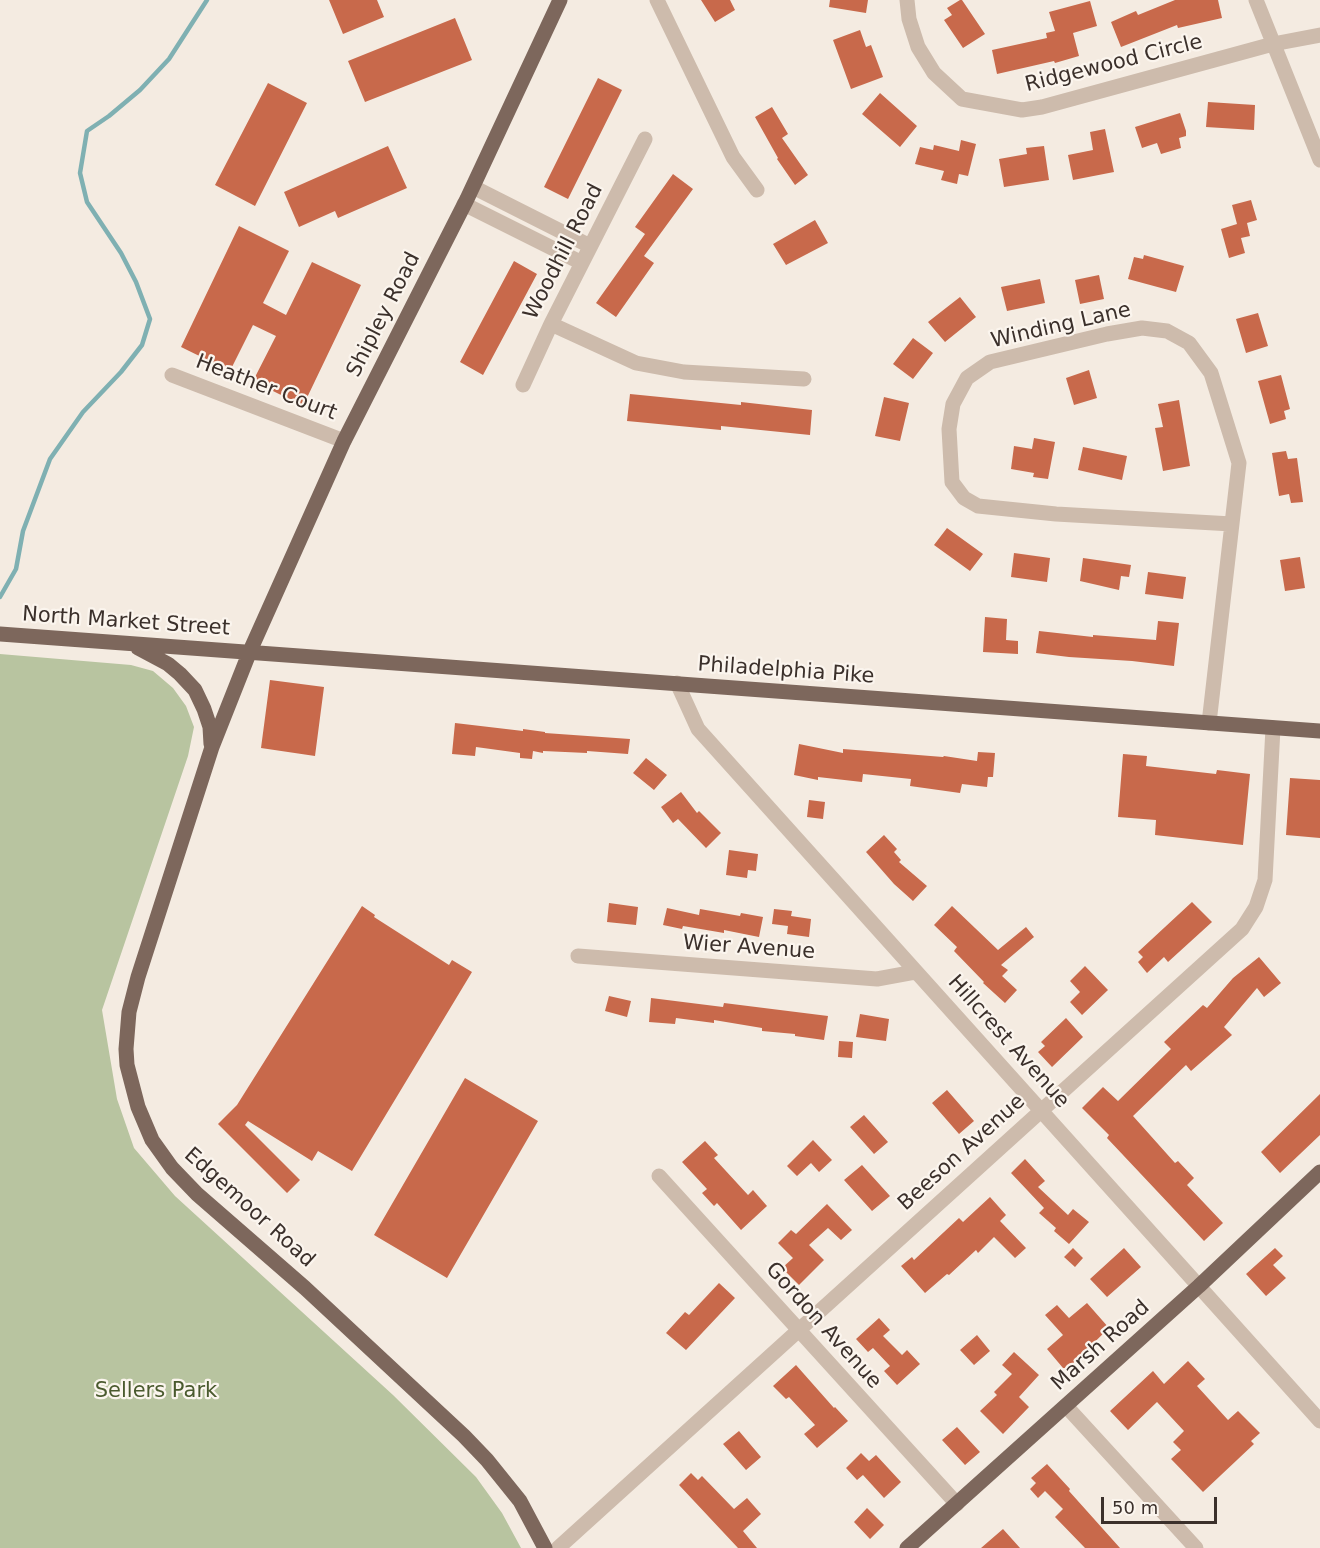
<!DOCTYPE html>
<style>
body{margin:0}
#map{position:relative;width:1320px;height:1548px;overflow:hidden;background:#f4ebe1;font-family:"DejaVu Sans",sans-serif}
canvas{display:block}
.scale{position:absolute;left:1101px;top:1497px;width:116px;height:27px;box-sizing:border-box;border:3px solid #3b302b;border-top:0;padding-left:8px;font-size:18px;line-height:21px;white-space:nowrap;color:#3b302b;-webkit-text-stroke:4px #fbf5ee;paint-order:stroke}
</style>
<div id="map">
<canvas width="1320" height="1548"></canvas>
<div class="scale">50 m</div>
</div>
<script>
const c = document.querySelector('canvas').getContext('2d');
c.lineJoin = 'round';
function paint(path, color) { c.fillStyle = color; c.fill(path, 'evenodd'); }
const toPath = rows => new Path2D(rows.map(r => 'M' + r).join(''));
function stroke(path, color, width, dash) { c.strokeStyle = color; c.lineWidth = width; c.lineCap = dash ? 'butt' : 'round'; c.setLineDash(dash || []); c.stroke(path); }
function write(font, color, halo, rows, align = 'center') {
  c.font = font + ' "DejaVu Sans",sans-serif'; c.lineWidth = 4.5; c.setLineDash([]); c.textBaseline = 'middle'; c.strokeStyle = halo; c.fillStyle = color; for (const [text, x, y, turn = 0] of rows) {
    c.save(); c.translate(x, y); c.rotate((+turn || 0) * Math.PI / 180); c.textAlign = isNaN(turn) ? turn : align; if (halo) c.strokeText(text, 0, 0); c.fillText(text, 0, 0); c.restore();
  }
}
paint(toPath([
 [0,654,131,665,153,671,173,688,186,706,194,727,188,756,102,1010,117,1099,134,1148,175,1196,393,1395,476,1477,502,1513,521,1548,0,1548]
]), '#b8c4a0');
stroke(toPath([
 [0,597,16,569,23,531,50,459,83,412,121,372,142,345,150,319,136,282,121,253,87,202,80,173,87,131,109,116,140,90,169,59,207,0]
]), '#7fb0b2', 4.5);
paint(toPath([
 [329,0,377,0,384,17,343,34],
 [701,0,730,0,735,10,715,22],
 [830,0,868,0,866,13,829,7],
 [960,0,962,0,985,34,963,48,944,20,952,15,947,8],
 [1175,0,1218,0,1222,18,1178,28,1177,25,1121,47,1111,22,1136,11,1138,15],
 [1090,1,1097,26,1073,33,1079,56,1055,63,1054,61,997,74,992,50,1047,38,1046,33,1055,31,1049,12],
 [455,18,472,60,365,102,348,61],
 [860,30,866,47,871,45,883,77,851,89,833,40],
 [598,78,622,90,568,199,544,187],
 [268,83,307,103,255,206,215,185],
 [880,93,917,126,900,147,862,114],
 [1208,102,1255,105,1254,130,1206,127],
 [772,107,788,134,782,138,808,175,795,185,777,159,778,158,755,117],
 [1180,113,1186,131,1186,136,1179,138,1181,148,1161,154,1157,143,1142,148,1135,127],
 [1105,129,1114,172,1073,180,1068,155,1093,150,1090,132],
 [961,140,976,144,968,176,959,174,957,184,941,180,944,171,915,164,920,147,933,150,934,145,959,151],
 [388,146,407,188,338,218,335,211,299,227,284,192],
 [1044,146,1049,180,1004,187,999,159,1027,154,1026,148],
 [673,174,693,189,644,256,654,263,616,317,596,303,645,234,635,227],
 [1251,200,1257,220,1247,223,1250,236,1241,238,1245,253,1229,258,1221,229,1237,224,1232,205],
 [815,220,828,243,786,265,773,244],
 [239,226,289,251,263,303,286,315,312,262,361,285,303,406,253,381,276,336,253,325,230,371,181,347],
 [1144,255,1184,266,1176,292,1128,279,1134,257,1143,259],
 [514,261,537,274,483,375,460,362],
 [1099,275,1104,299,1080,304,1075,280],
 [1040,279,1045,303,1007,311,1001,287],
 [960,297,976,317,945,342,928,322],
 [1258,313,1268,346,1246,353,1236,319],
 [913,338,933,353,913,379,893,364],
 [1089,370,1097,398,1074,405,1066,378],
 [1281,375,1290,409,1284,411,1286,419,1270,424,1258,381],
 [630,394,741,405,741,402,812,410,810,435,721,426,721,430,627,421],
 [884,397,909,403,900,441,875,436],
 [1179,400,1190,466,1163,471,1155,428,1163,427,1158,404],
 [1034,438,1055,442,1048,479,1033,477,1034,473,1011,469,1014,446,1032,449],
 [1083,447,1127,456,1122,480,1078,470],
 [1286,451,1288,459,1297,458,1303,502,1291,503,1289,494,1279,496,1272,453],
 [947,528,983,554,970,571,934,545],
 [1014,553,1050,558,1047,582,1011,577],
 [1300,557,1305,588,1285,591,1280,560],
 [1083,558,1131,565,1129,577,1121,576,1119,590,1080,581],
 [1148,572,1186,577,1183,599,1145,594],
 [985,617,1007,619,1006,640,1018,641,1018,654,983,652],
 [1158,621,1179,623,1174,666,1132,661,1069,657,1036,653,1039,631,1093,637,1093,635,1156,640],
 [270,680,324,687,315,756,261,748],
 [455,723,523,731,523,729,545,732,545,733,630,739,628,754,587,751,587,753,543,751,543,753,533,751,532,759,520,758,520,753,476,747,475,756,452,754],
 [799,744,843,753,843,749,943,757,944,756,977,761,978,752,995,753,993,777,988,777,987,787,962,784,960,793,910,786,911,779,863,774,862,782,818,777,818,780,794,775],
 [1123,754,1147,756,1146,766,1216,774,1217,770,1250,774,1243,845,1155,835,1156,820,1118,817],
 [646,758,667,775,654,790,633,773],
 [1290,778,1320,780,1320,838,1286,835],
 [681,792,697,813,699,811,721,833,706,848,678,819,673,823,661,807],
 [809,800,825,802,823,819,807,817],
 [884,835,897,849,894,852,901,860,899,862,927,886,913,901,894,884,866,852],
 [729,850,758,854,756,871,748,870,747,878,726,875],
 [1192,902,1212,922,1168,962,1164,957,1147,973,1138,962,1143,957,1138,952],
 [609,903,638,907,636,925,607,922],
 [362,906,375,915,374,917,449,965,452,960,472,972,352,1171,318,1151,312,1161,248,1121,245,1125,300,1180,287,1193,218,1124,237,1105],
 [952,906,998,950,1026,927,1034,937,1001,965,1008,970,1002,976,1017,990,1005,1003,983,983,984,982,954,951,957,947,934,925],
 [667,908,699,915,700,909,740,916,741,913,763,917,759,937,724,930,724,933,683,926,682,929,663,925],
 [774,909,792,911,791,916,811,919,809,937,787,934,788,926,772,924],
 [1259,957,1281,983,1264,997,1257,988,1224,1027,1232,1035,1191,1071,1186,1065,1133,1116,1175,1163,1178,1161,1194,1178,1187,1185,1223,1223,1204,1241,1107,1138,1109,1135,1082,1108,1103,1087,1118,1101,1171,1049,1164,1042,1203,1005,1207,1008,1233,978],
 [1085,966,1108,990,1082,1015,1070,1002,1080,992,1070,981],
 [609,996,631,1001,627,1017,605,1011],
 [651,998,723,1007,724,1003,828,1016,824,1040,795,1036,795,1034,762,1031,762,1028,714,1020,714,1023,676,1018,675,1024,649,1022],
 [860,1014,889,1019,886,1041,856,1037],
 [1066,1018,1083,1037,1052,1067,1038,1052,1045,1046,1041,1042],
 [839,1041,853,1042,852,1058,838,1057],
 [465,1078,538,1121,447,1278,374,1235],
 [947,1090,974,1121,959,1134,932,1103],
 [1320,1094,1320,1135,1280,1173,1261,1152],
 [864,1115,888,1142,874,1154,850,1127],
 [813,1140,832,1160,819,1172,811,1163,797,1176,787,1166],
 [705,1141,718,1155,714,1158,748,1195,753,1190,767,1206,741,1230,717,1203,714,1206,702,1193,707,1189,682,1162],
 [1025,1159,1045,1181,1038,1187,1068,1215,1073,1209,1089,1222,1069,1244,1054,1231,1056,1228,1039,1213,1044,1208,1011,1173],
 [862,1165,890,1196,872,1211,844,1180],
 [990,1197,1006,1215,1000,1221,1026,1248,1015,1258,994,1237,978,1253,976,1250,949,1275,947,1274,925,1293,901,1266,912,1257,914,1260,959,1218,963,1222],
 [827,1204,852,1230,841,1240,828,1228,809,1245,824,1260,799,1285,782,1268,793,1258,778,1243,791,1230,796,1234],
 [1073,1248,1083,1258,1075,1267,1064,1257],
 [1124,1248,1141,1267,1107,1297,1090,1279],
 [1275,1248,1283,1256,1273,1265,1286,1278,1266,1296,1246,1274],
 [719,1283,735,1298,686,1350,666,1333,685,1312,689,1315],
 [1087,1303,1109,1328,1068,1368,1063,1368,1047,1349,1063,1335,1045,1315,1057,1305,1069,1318],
 [879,1318,890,1330,883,1336,902,1355,907,1350,920,1364,897,1385,884,1371,890,1366,873,1348,868,1352,856,1339],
 [977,1335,990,1351,974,1365,960,1350],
 [1014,1352,1039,1375,1019,1397,1029,1407,1003,1434,980,1411,997,1395,994,1392,1012,1374,1002,1365],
 [1188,1361,1205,1379,1197,1386,1228,1420,1238,1411,1260,1433,1251,1441,1254,1444,1203,1492,1171,1459,1181,1450,1173,1442,1184,1431,1157,1402,1128,1430,1110,1411,1153,1371,1164,1384],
 [796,1365,834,1408,835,1407,848,1421,817,1448,804,1434,815,1425,789,1397,786,1399,773,1386],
 [957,1427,980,1452,965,1465,942,1440],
 [739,1431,761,1457,746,1470,723,1444],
 [861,1453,869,1461,876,1455,901,1482,884,1498,863,1475,857,1480,846,1468],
 [1047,1464,1070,1489,1069,1491,1120,1548,1085,1548,1055,1517,1063,1509,1045,1491,1038,1498,1030,1489,1036,1483,1031,1478],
 [691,1473,698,1480,702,1476,734,1509,747,1498,761,1514,743,1531,757,1548,738,1548,679,1485],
 [867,1508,884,1525,870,1539,854,1522],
 [1003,1529,1020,1548,981,1548]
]), '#c8694b');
stroke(toPath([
 [657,0,733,157,757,190],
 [907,0,909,19,918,47,934,73,962,99,1022,110,1042,107,1273,44,1320,35],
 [1256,0,1320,160],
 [473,187,590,246],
 [464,204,582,263],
 [551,324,636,363,684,372,804,379],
 [172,375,344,441],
 [523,385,551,324,645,139],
 [677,683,698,729,1320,1421],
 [1209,723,1239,463,1211,373,1189,343,1167,331,1142,328,1107,334,990,362,967,378,953,404,949,429,952,482,964,498,978,506,1056,514,1232,524],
 [578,956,877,979,915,972],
 [659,1176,957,1504],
 [1066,1406,1196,1548],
 [558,1548,1242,929,1256,907,1265,880,1273,728]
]), '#cdbbac', 15);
stroke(toPath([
 [0,634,1320,731],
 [138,648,168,664,180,674,195,690,204,709,210,727,211,744],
 [545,1548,520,1501,487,1460,464,1436,305,1288,197,1194,172,1168,152,1140,138,1107,127,1065,126,1049,129,1012,138,977,212,747,250,651,344,441,467,199,560,0],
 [907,1548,1199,1286,1320,1172]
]), '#7d675c', 15);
write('21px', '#3b302b', '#fbf5ee', [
 ["Ridgewood Circle",1114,64,-14],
 ["Woodhill Road",564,252,-63],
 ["Shipley Road",384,315,-63],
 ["Winding Lane",1061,326,-13],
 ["Heather Court",266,388,21],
 ["North Market Street",126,622,4],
 ["Philadelphia Pike",786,671,4],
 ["Wier Avenue",749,948,4],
 ["Hillcrest Avenue",1008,1042,48],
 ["Beeson Avenue",962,1153,-42],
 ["Edgemoor Road",249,1208,42],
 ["Gordon Avenue",823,1326,48],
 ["Marsh Road",1101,1346,-42]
]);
write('21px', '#4a5a2e', '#fbf5ee', [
 ["Sellers Park",156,1392]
]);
</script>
